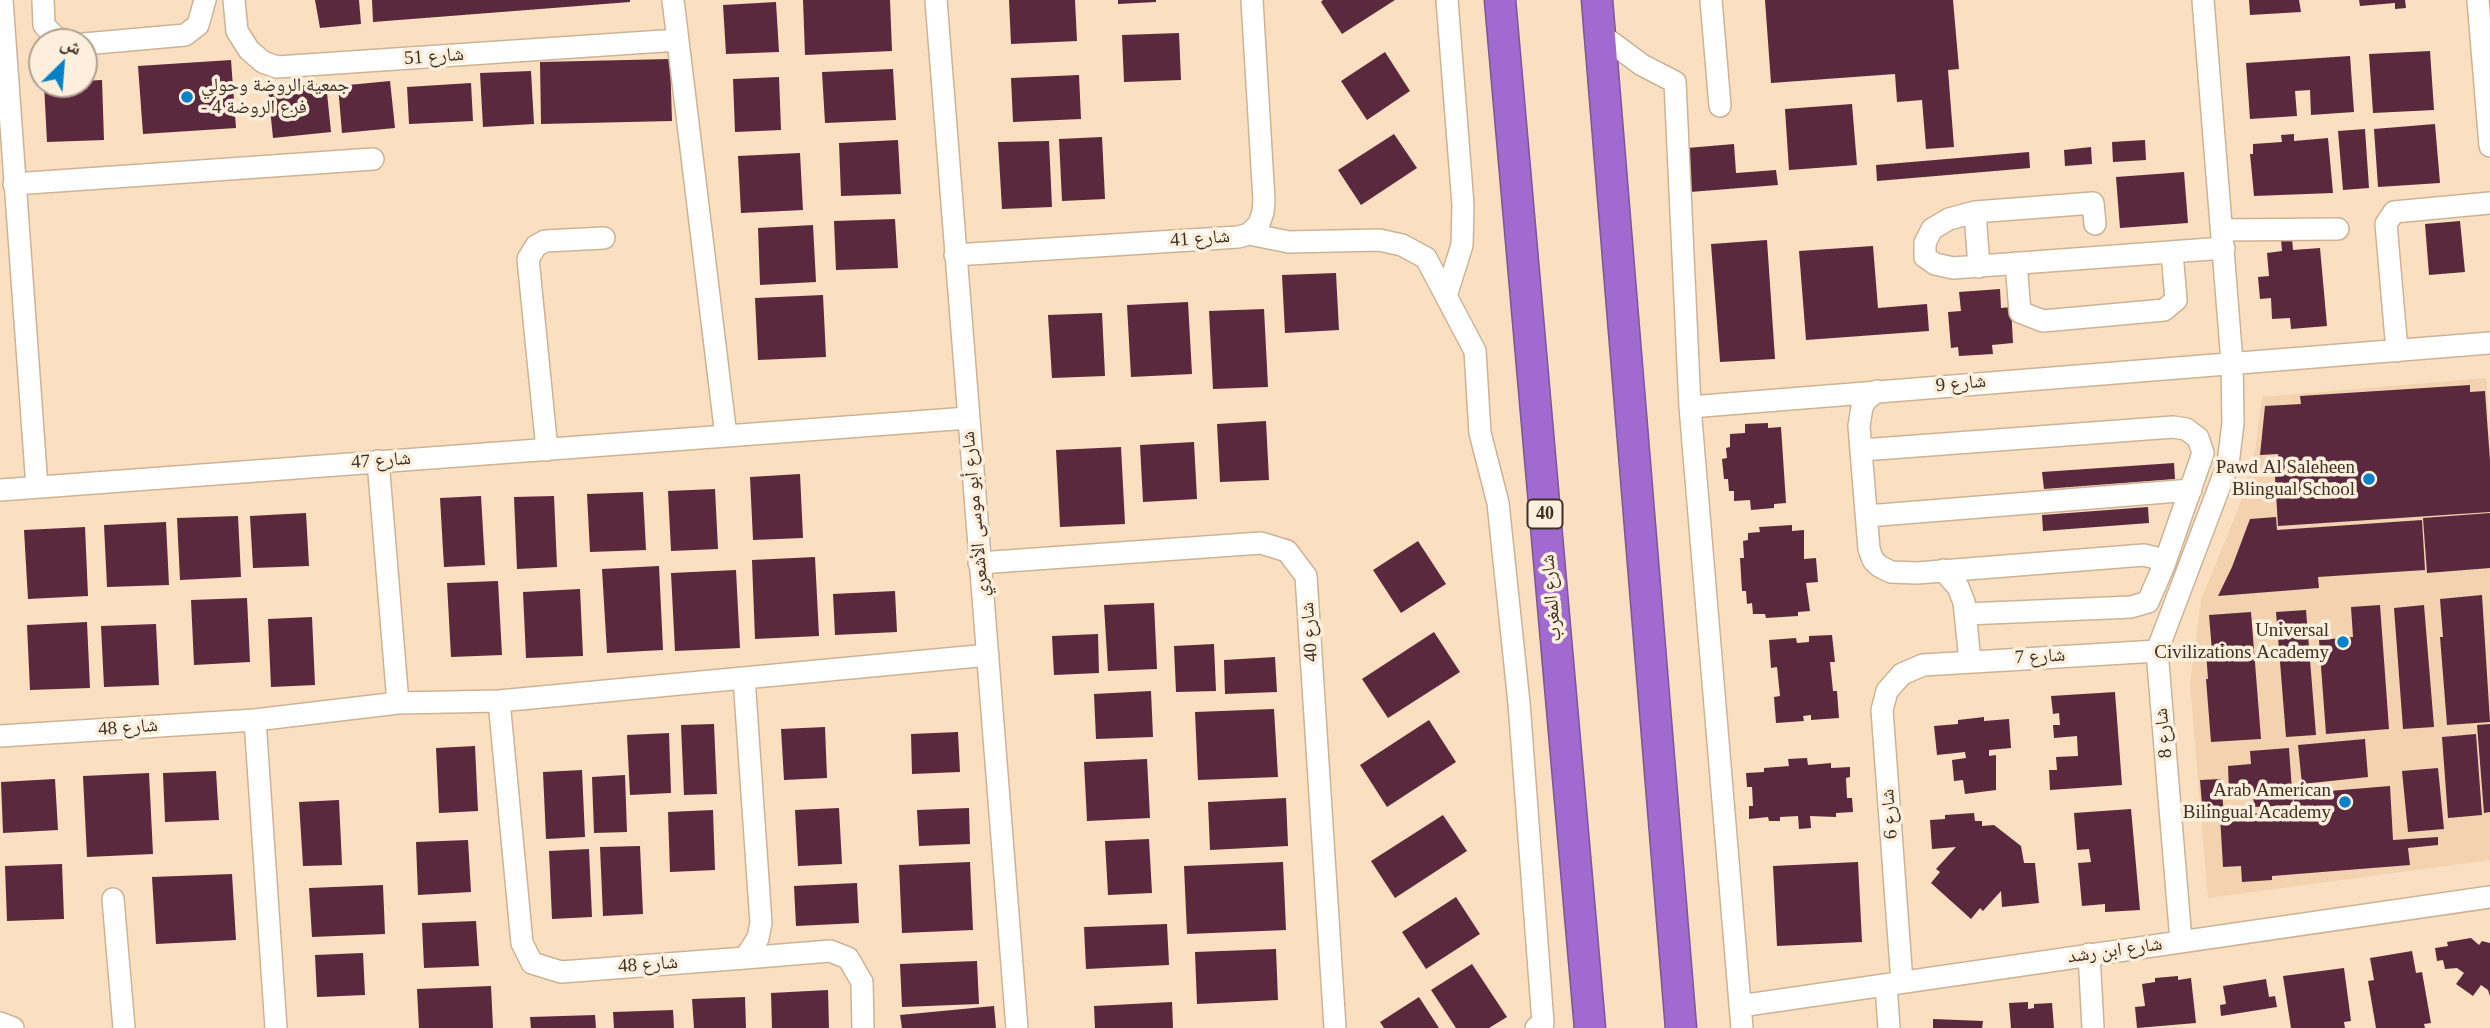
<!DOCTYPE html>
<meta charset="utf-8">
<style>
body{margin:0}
#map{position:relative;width:2490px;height:1028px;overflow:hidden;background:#fadfc1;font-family:"Times New Roman","Noto Naskh Arabic",serif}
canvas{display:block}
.north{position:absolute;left:28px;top:28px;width:70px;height:70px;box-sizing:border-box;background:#feeedc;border:2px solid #b0a293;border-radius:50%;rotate:25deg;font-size:19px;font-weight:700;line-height:28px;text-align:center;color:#3b3125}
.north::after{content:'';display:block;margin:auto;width:24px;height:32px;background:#0382ca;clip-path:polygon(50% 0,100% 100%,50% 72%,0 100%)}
</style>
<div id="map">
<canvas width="2490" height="1028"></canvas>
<div class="north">ش</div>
</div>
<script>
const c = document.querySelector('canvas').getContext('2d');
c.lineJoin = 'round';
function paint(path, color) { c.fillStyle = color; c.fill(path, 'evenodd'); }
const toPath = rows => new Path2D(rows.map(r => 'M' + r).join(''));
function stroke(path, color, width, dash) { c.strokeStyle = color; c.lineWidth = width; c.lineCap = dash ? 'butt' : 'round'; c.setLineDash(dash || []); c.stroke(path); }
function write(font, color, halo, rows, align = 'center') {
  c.font = font + ' "Times New Roman","Noto Naskh Arabic",serif'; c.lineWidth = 7; c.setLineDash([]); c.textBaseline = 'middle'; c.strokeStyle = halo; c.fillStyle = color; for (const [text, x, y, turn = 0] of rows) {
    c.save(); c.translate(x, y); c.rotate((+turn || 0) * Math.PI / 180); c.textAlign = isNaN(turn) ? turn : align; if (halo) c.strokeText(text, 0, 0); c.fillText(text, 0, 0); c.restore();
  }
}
paint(toPath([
 [2486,378,2490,437,2490,860,2208,898,2190,684,2201,600,2239,507,2255,451,2262,397]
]), '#f2d2af');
paint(toPath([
 [315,0,359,0,361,24,320,28],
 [372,0,630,0,630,2,373,22],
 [803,0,890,0,892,51,805,55],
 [1009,0,1075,0,1077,41,1011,44],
 [1118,0,1156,0,1156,2,1118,4],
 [1323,0,1395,0,1342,34,1321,2],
 [1765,0,1953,0,1959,69,1948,70,1954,147,1926,149,1922,100,1897,102,1895,74,1771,83],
 [2249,0,2299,0,2301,12,2250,15],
 [2359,0,2405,0,2406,8,2395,9,2395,3,2360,6],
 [776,2,779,52,726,54,723,5],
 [1179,33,1181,80,1124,82,1122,35],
 [2430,51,2434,110,2373,113,2369,54],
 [1385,52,1410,91,1367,120,1341,81],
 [2350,56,2354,112,2311,115,2310,90,2295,91,2297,116,2250,119,2246,63],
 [670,59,672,121,541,124,540,62],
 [231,60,236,128,143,134,138,66],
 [893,69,896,120,825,123,822,72],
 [531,71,534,124,483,127,480,73],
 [1079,75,1081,119,1013,122,1011,78],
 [779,77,781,130,735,132,733,79],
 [102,80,104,140,47,142,44,84,84,84,84,81],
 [390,81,395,128,342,133,338,86],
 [326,83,331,132,273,138,268,89],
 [471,83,473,121,409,124,407,87],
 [1852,104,1857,165,1789,170,1785,109],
 [2435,124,2440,183,2378,187,2374,129],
 [2365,129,2369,188,2343,190,2338,131],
 [1394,134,1417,168,1361,205,1338,170],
 [2294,134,2294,141,2328,138,2333,193,2254,196,2250,154,2253,154,2253,144,2282,142,2281,135],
 [1102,137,1105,199,1062,201,1059,139],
 [898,140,901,194,841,196,839,143],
 [2145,140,2146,160,2113,162,2112,142],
 [1049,141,1052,207,1002,209,998,142],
 [1734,144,1736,173,1776,170,1778,185,1690,192,1687,148],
 [2091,147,2092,164,2065,166,2064,150],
 [2029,152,2030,168,1877,181,1876,165],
 [800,153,803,210,741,213,738,156],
 [2184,172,2188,223,2120,228,2116,177],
 [895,219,898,268,836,270,834,221],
 [2460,221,2465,272,2429,275,2425,224],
 [813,225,816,282,760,285,758,228],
 [2292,239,2293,250,2320,248,2327,326,2291,329,2290,318,2272,319,2271,298,2260,299,2258,277,2269,276,2267,253,2282,251,2281,240],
 [1767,240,1775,359,1720,362,1711,244],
 [1873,246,1878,308,1927,304,1929,331,1806,340,1799,251],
 [1336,273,1339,330,1285,333,1282,275],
 [2000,289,2001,308,2011,307,2013,343,1992,345,1993,354,1959,356,1958,347,1951,348,1948,312,1961,311,1959,292],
 [823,295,826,357,758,360,755,298],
 [1188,302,1192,374,1131,377,1127,305],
 [1264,309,1268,387,1213,389,1209,311],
 [1102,313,1105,376,1052,378,1048,315],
 [2470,385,2470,392,2485,391,2490,461,2490,512,2278,526,2274,461,2279,461,2278,454,2260,455,2265,406,2301,404,2300,396],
 [2336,482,2337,498,2315,499,2315,492,2302,493,2301,484],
 [1266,421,1269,480,1220,482,1217,424],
 [1768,423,1768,428,1781,427,1786,503,1774,504,1774,508,1751,510,1750,500,1734,501,1734,491,1729,491,1728,479,1724,479,1722,459,1727,458,1726,448,1730,447,1730,434,1745,433,1745,424],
 [1194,442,1197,499,1143,502,1140,445],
 [1121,447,1125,524,1060,527,1056,450],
 [2174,463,2175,479,2044,489,2042,472],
 [800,474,803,538,753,540,750,477],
 [715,489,718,549,671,551,668,491],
 [643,492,646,550,590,552,587,494],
 [481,496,485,565,444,567,440,498],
 [554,496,557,567,517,569,514,497],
 [2148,507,2149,523,2043,531,2042,515],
 [306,513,309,566,253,568,250,516],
 [2490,513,2490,568,2427,573,2423,518],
 [238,516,241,577,180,580,177,518],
 [2276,517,2277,530,2422,520,2425,570,2318,577,2319,588,2218,596,2232,567,2250,519],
 [166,522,169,585,107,587,104,525],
 [1792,525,1792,531,1804,530,1804,559,1816,558,1818,582,1806,583,1810,611,1798,612,1798,616,1766,618,1765,614,1753,614,1752,603,1747,604,1746,591,1742,591,1740,558,1744,558,1743,541,1748,540,1748,533,1760,532,1759,527],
 [85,527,88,596,28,599,24,530],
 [1418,541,1446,584,1401,613,1373,570],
 [815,557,819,636,755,639,752,560],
 [659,566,663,650,607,653,602,569],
 [736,570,740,648,675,651,671,573],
 [498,581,502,655,451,657,447,583],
 [580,589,583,656,526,658,523,592],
 [895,591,897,632,835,635,833,594],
 [2482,595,2490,722,2447,725,2440,637,2443,637,2440,599],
 [247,598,250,662,194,665,191,600],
 [1154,603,1157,669,1108,671,1104,605],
 [2380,605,2389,729,2326,734,2319,640,2353,637,2351,607],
 [2424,605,2434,727,2403,729,2394,608],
 [2306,610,2316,735,2286,737,2276,612],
 [2251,612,2261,739,2211,742,2206,679,2208,679,2206,651,2212,651,2209,615],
 [312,617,315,685,271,687,268,619],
 [87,622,90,688,30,690,27,625],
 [156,624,159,685,104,687,101,626],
 [1434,632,1460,672,1388,718,1362,679],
 [1098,634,1099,673,1054,675,1052,636],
 [1832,635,1835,662,1830,662,1833,691,1837,691,1839,718,1811,720,1811,715,1803,716,1804,721,1776,723,1774,697,1780,696,1777,667,1771,668,1769,640,1796,638,1797,643,1809,642,1809,636],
 [1214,644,1216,691,1176,692,1174,646],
 [1275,657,1277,692,1225,694,1224,660],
 [1151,691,1153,737,1096,739,1094,694],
 [2115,692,2122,785,2050,790,2049,770,2057,770,2056,757,2078,756,2077,736,2054,738,2053,725,2060,725,2059,713,2053,714,2051,696],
 [1274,709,1278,777,1198,780,1195,712],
 [1984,717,1984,721,2009,719,2011,748,1989,750,1989,756,1996,755,1996,790,1965,794,1963,780,1954,781,1952,760,1966,758,1965,752,1937,755,1934,726,1958,724,1958,720],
 [1429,720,1456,762,1387,807,1360,765],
 [714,724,717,794,684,795,681,725],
 [2490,724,2490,812,2484,813,2477,725],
 [825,727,827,778,784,780,781,729],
 [958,732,960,772,912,774,911,734],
 [669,733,671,793,630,795,627,735],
 [2476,734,2482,815,2448,818,2442,737],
 [2365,739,2368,777,2302,784,2298,745],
 [475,746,478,811,439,813,436,748],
 [2289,748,2293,805,2254,807,2253,792,2229,793,2228,766,2251,764,2250,751],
 [1807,758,1808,765,1831,763,1831,768,1850,767,1850,777,1846,778,1847,798,1852,798,1853,812,1836,813,1836,817,1810,816,1811,828,1799,829,1798,816,1780,817,1780,821,1769,821,1768,817,1749,819,1749,806,1753,806,1752,787,1747,787,1746,773,1764,772,1764,768,1789,766,1788,759],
 [1147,759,1150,818,1087,821,1084,762],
 [2438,768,2444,829,2408,832,2402,771],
 [582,770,585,837,546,839,543,772],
 [216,771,219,820,165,822,163,773],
 [149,773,153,854,87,857,83,776],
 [625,775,627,832,594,833,592,777],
 [55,779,58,830,3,833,1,782],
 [2221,779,2224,815,2203,816,2200,780],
 [2390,786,2393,840,2438,837,2438,845,2408,848,2410,865,2272,876,2272,880,2242,882,2241,866,2223,867,2220,816,2295,811,2293,794],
 [1286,798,1288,846,1210,850,1208,802],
 [339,800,342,865,303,866,299,802],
 [839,808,842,864,798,866,795,810],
 [969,808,970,844,919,846,917,810],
 [2131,809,2140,910,2105,912,2105,904,2082,906,2078,863,2091,862,2089,849,2077,850,2074,813],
 [713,810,715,870,670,872,668,812],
 [1974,813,1975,821,1982,821,1982,826,1994,825,2021,846,2024,863,2035,863,2039,903,2002,907,2001,891,1983,911,1980,908,1971,919,1931,883,1940,872,1936,869,1956,847,1932,849,1930,820,1945,819,1945,815],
 [1443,815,1467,851,1395,898,1371,861],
 [1149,839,1152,893,1108,895,1105,841],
 [468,840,471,892,418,895,416,842],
 [640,846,643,914,603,916,600,847],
 [589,849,592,917,552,919,549,851],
 [970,862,973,930,902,933,899,865],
 [1283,862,1286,930,1187,934,1184,866],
 [1858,862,1862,942,1777,946,1773,866],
 [62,864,64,919,7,921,5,866],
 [232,874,236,940,156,944,152,877],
 [857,883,859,923,796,926,794,886],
 [383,885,385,934,312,937,309,888],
 [1456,897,1480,934,1426,969,1402,932],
 [476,921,479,966,424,968,422,923],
 [1167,924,1169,965,1086,969,1084,927],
 [2471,938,2479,945,2482,941,2490,943,2490,996,2488,990,2481,985,2473,996,2456,984,2464,973,2457,968,2445,969,2443,960,2437,961,2435,948,2448,946,2447,942],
 [1276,949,1278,1000,1197,1004,1195,952],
 [2412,951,2416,973,2422,972,2431,1023,2424,1024,2425,1028,2376,1028,2368,981,2374,980,2370,958],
 [363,953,365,995,317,997,315,955],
 [977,961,979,1004,902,1007,900,964],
 [1472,964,1507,1017,1489,1028,1456,1028,1431,990],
 [2344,968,2351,1021,2344,1022,2345,1028,2291,1028,2283,976],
 [2178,976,2178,980,2191,978,2196,1023,2137,1028,2135,1007,2145,1006,2142,984,2155,982,2155,978],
 [2266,979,2269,997,2275,996,2277,1007,2221,1016,2220,1005,2226,1004,2223,986],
 [491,986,493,1028,419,1028,417,989],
 [828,990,829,1028,772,1028,771,993],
 [745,997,746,1028,694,1028,692,999],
 [1419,997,1439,1028,1384,1028,1380,1022],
 [1172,1002,1173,1028,1095,1028,1094,1006],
 [2028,1002,2028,1009,2034,1008,2034,1004,2052,1003,2054,1028,2011,1028,2009,1003],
 [994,1006,996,1028,902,1028,900,1015],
 [673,1010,674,1028,614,1028,613,1012],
 [595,1015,596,1028,531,1028,530,1017],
 [1933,1019,1983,1021,1982,1028,1933,1028]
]), '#5a293e');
const minor = toPath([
 [2,0,37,487],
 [43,0,44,25,55,37,65,42],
 [234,0,237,31,249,50,263,62,277,67,678,40],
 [673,0,726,436],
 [936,0,1017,1028],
 [1711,0,1720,106],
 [2478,0,2490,146],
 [1600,34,1642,65,1675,82,1690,407,1742,1028],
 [84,44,185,35,198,25,205,0],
 [14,184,373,159],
 [1975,212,1949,219,1932,229,1925,243,1925,257,1935,264,1953,268,2224,248],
 [2222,230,2338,229],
 [1249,234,1289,242,1379,240,1402,245,1426,258,1475,351,1480,433,1498,503,1519,703,1543,1023,1536,1028],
 [955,255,1238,237,1249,234,1259,224,1263,212,1264,200,1252,0],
 [2016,263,2020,312,2043,321,2164,310,2176,300,2172,252],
 [1979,267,1975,212,2093,203,2095,224],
 [1446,296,1462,245,1463,205,1447,0],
 [2397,351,2386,224,2394,212,2490,203],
 [1877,391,1866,400,1862,407,1859,426,1869,549,1873,560,1879,566,1891,572,1917,573,2144,555,2156,558,2164,565],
 [1690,407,2490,343],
 [547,450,528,259,536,246,545,241,604,238],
 [1862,450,2173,427,2186,429,2198,438,2203,453,2164,565,2148,602,2131,607,1966,614],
 [378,461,398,703],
 [0,490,968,418],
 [1867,516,2191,490],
 [979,563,1261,543,1287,551,1306,576,1335,1028],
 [1943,570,1958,587,1964,602,1970,661],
 [499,701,522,943,532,963,561,972,745,958,758,938,761,923,744,678],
 [255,720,276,1028],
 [0,736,255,720,398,703,499,701,988,655],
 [113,899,124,1028],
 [2181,941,2157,651,2228,464,2233,423,2232,362,2203,0],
 [2089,954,2093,1028],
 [745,958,830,951,848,958,862,982,863,1028],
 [1902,982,1882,710,1887,691,1902,674,1923,665,2157,651],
 [1886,985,1889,1028],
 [1740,1006,2490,897],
 [0,1023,13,1028]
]);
const highway = toPath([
 [1500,0,1590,1028],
 [1597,0,1681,1028]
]);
stroke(minor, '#cdb396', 24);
stroke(highway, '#7d5695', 33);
stroke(minor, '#fff', 21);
stroke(highway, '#a16ad1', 30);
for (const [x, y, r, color] of [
 [187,97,7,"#0382ca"],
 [2369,479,7,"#0382ca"],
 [2343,642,7,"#0382ca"],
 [2345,802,7,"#0382ca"]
]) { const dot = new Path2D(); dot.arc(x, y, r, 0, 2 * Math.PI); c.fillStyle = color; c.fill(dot); stroke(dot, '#feeedc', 2.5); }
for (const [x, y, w] of [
 [1545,514,35]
]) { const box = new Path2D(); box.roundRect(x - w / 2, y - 14.5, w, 29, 5); c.fillStyle = '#feeedc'; c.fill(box); stroke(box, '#3b3125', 2); }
write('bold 18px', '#3b3125', null, [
 ["40",1545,514]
]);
write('19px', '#3b3125', '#feeedc', [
 ["شارع 51",434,57,-4],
 ["شارع 41",1200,239,-4],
 ["شارع 9",1961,384,-5],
 ["شارع 47",381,461,-4],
 ["شارع أبو موسى الأشعري",976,514,-95],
 ["شارع المغرب",1552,598,-95],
 ["شارع 40",1310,632,-94],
 ["شارع 7",2040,657,-3],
 ["شارع 48",128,728,-4],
 ["شارع 8",2164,733,-95],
 ["شارع 6",1890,814,-94],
 ["شارع ابن رشد",2115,951,-8],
 ["شارع 48",648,965,-4]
]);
write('19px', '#3b3125', '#feeedc', [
 ["جمعية الروضة وحولي",201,86,"left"],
 ["- فرع الروضة 4",201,108,"left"],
 ["Pawd Al Saleheen",2355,468],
 ["Blingual School",2355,490],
 ["Universal",2329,631],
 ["Civilizations Academy",2329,653],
 ["Arab American",2331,791],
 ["Bilingual Academy",2331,813]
], 'right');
</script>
